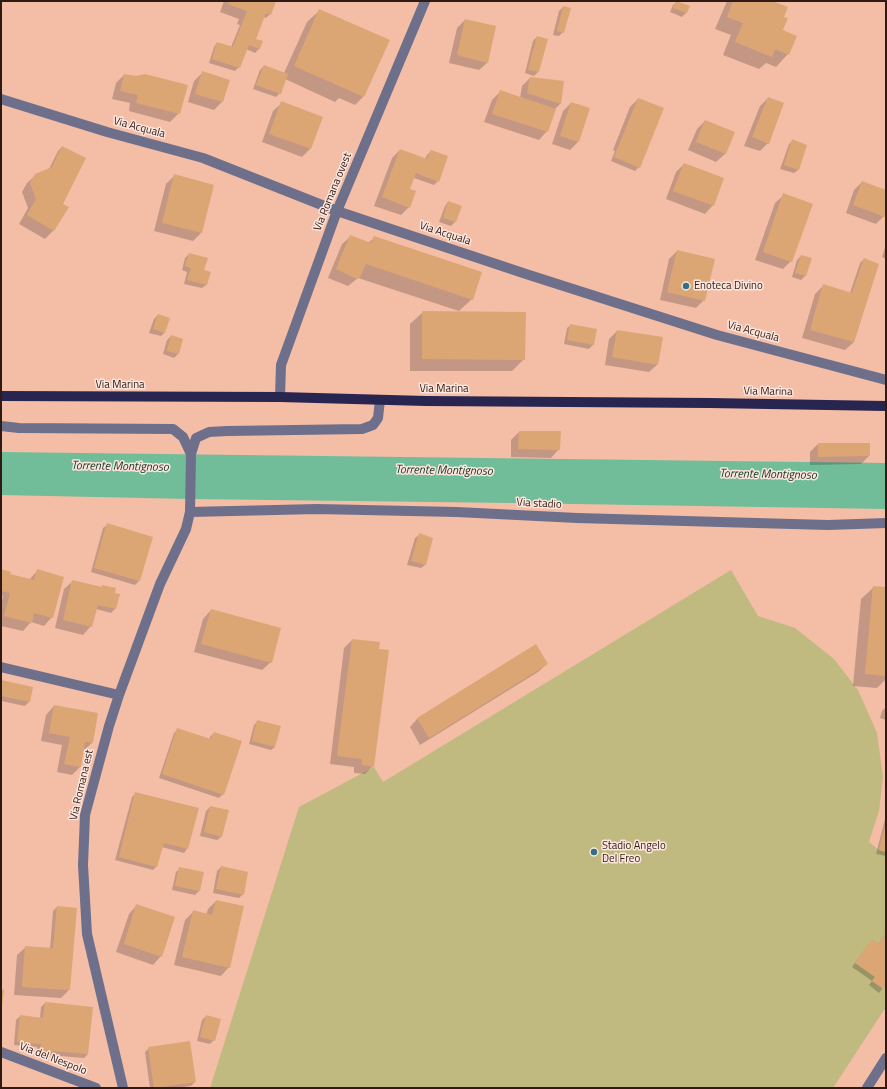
<!DOCTYPE html>
<style>
body{margin:0}
#map{position:relative;width:887px;height:1089px;overflow:hidden;background:#f4bda6;font-family:"Titillium Web",sans-serif}
canvas{display:block}
.frame{position:absolute;inset:0;border:2px solid #2f1b13;pointer-events:none}
</style>
<div id="map">
<canvas width="887" height="1089"></canvas>
<div class="frame"></div>
</div>
<script>
const c = document.querySelector('canvas').getContext('2d');
c.lineJoin = 'round';
function paint(path, color) { c.fillStyle = color; c.fill(path, 'evenodd'); }
const toPath = rows => new Path2D(rows.map(r => 'M' + r).join(''));
function stroke(path, color, width, dash) { c.strokeStyle = color; c.lineWidth = width; c.lineCap = dash ? 'butt' : 'round'; c.setLineDash(dash || []); c.stroke(path); }
function write(font, color, halo, rows, align = 'center') {
  c.font = font + ' "Titillium Web",sans-serif'; c.lineWidth = 3; c.setLineDash([]); c.textBaseline = 'middle'; c.strokeStyle = halo; c.fillStyle = color; for (const [text, x, y, turn = 0] of rows) {
    c.save(); c.translate(x, y); c.rotate((+turn || 0) * Math.PI / 180); c.textAlign = isNaN(turn) ? turn : align; if (halo) c.strokeText(text, 0, 0); c.fillText(text, 0, 0); c.restore();
  }
}
paint(toPath([
 [731,570,758,616,795,628,834,659,858,690,877,733,883,777,879,811,869,842,879,850,886,852,886,934,875,977,872,981,883,989,886,986,886,1007,833,1088,210,1088,299,807,374,767,383,782]
]), '#c0ba80');
paint(toPath([
 [1,452,886,463,886,509,512,503,190,499,1,495]
]), '#71bd9a');
paint(toPath([
 [224,1,275,1,270,14,266,18,263,17,254,39,262,42,259,49,255,53,246,49,239,67,235,71,209,63,214,47,217,43,231,47,240,25,237,24,239,19,220,12],
 [727,1,769,1,783,18,782,31,788,54,776,67,766,63,759,69,723,55,731,35,715,29],
 [677,2,689,7,686,13,682,17,670,12,673,5],
 [563,7,563,32,559,36,553,35,559,11],
 [320,10,363,97,355,105,339,98,335,102,285,79,280,93,276,97,253,89,260,70,264,66,284,73,307,22],
 [465,20,488,62,479,70,449,63,457,28],
 [537,37,538,72,534,76,525,73,533,41],
 [203,72,228,80,222,102,214,110,188,102,194,81],
 [124,75,136,78,179,113,170,122,129,111,130,103,112,99,116,83],
 [530,78,563,82,560,104,555,109,547,131,539,140,484,122,492,100,500,92,520,98,522,86],
 [768,98,768,143,760,151,744,146,760,106],
 [638,99,639,167,635,171,611,161,615,151,613,150,630,107],
 [282,103,322,118,310,149,302,157,262,142,273,111],
 [571,103,578,142,570,150,552,144,563,111],
 [705,121,733,132,725,154,716,162,688,150,697,129],
 [793,140,798,170,794,173,780,169,789,144],
 [62,147,62,204,67,207,53,231,45,239,19,224,28,208,22,192,27,183,36,175,49,169,58,151],
 [400,150,425,159,427,155,431,151,438,181,434,185,414,178,409,190,409,207,401,215,374,206,392,158],
 [684,164,713,205,705,214,666,199,676,172],
 [174,176,201,233,193,241,154,231,166,184],
 [862,182,886,191,886,210,884,216,876,224,846,213,854,190],
 [784,195,791,261,783,269,755,260,775,203],
 [448,202,460,206,455,222,451,226,439,222,445,206],
 [351,236,368,243,375,237,472,299,459,311,358,278,348,286,328,278,342,244],
 [886,244,886,259,882,257],
 [677,251,704,300,696,308,660,300,669,259],
 [189,254,203,271,206,285,202,288,184,284,187,272,182,270,185,258],
 [801,256,810,258,805,276,801,280,792,277,797,260],
 [864,259,878,265,854,342,845,350,802,338,815,294,823,286,850,293,860,263],
 [423,312,524,359,512,371,410,371,410,324],
 [158,315,165,332,161,336,149,333,154,319],
 [571,325,596,330,593,345,589,349,564,344,567,328],
 [617,331,658,364,649,372,605,365,609,339],
 [171,336,178,354,174,358,163,354,167,340],
 [519,432,560,432,559,449,551,458,511,457,511,440],
 [818,444,869,456,861,464,810,465,810,452],
 [107,525,139,581,135,585,91,572,103,528],
 [419,535,425,565,421,568,407,565,415,538],
 [1,570,9,575,29,580,38,570,52,617,44,626,31,622,23,631,1,626,1,605,3,596,1,595],
 [73,581,101,588,103,586,114,594,115,609,111,613,96,609,91,626,83,635,55,628,64,589],
 [874,587,886,588,886,679,877,688,853,686,861,599],
 [211,610,271,662,262,670,194,652,203,619],
 [352,640,373,766,365,774,354,773,354,767,330,764,344,648],
 [547,664,538,672,420,745,410,727,418,718],
 [1,681,31,687,29,702,25,706,1,701],
 [54,706,97,714,92,743,83,751,80,767,72,775,57,772,62,745,41,741,46,715],
 [886,707,886,720,880,718,882,711],
 [258,721,275,747,271,750,249,744,254,725],
 [178,729,209,740,210,737,214,733,223,794,219,798,159,778,174,733],
 [136,793,187,849,184,853,162,847,157,866,153,870,115,860,132,797],
 [210,807,221,837,217,840,200,836,206,811],
 [886,815,886,856,876,854],
 [221,867,243,894,239,898,213,893,217,871],
 [180,868,203,873,199,891,195,895,172,890,176,872],
 [216,901,229,967,221,976,174,965,185,920,193,912,206,915,208,909],
 [137,905,161,956,153,965,116,952,129,914],
 [57,907,69,990,61,998,14,995,17,955,26,947,50,949,53,911],
 [886,934,886,984,879,993,869,985,872,981,852,967,868,945,878,945],
 [45,1003,88,1054,84,1058,37,1054,37,1047,14,1045,16,1020,20,1016,40,1018,41,1007],
 [206,1016,214,1040,210,1044,197,1041,202,1020],
 [149,1048,195,1082,191,1086,175,1088,150,1088,145,1052]
]), '#0003');
paint(toPath([
 [229,1,276,1,271,15,266,13,256,39,263,41,260,49,249,45,240,68,212,59,217,42,233,47,247,11,228,4],
 [676,1,690,6,687,13,673,8],
 [733,1,772,1,788,7,784,17,788,18,783,30,797,36,789,55,775,49,772,57,735,42,743,23,727,17],
 [563,6,571,8,564,33,557,31],
 [319,9,390,40,364,97,294,66],
 [465,19,496,26,488,63,457,55],
 [537,36,548,39,539,72,528,70],
 [264,65,288,74,281,94,256,85],
 [202,71,230,80,223,102,195,94],
 [124,74,136,76,145,74,188,85,180,114,136,103,138,95,120,91],
 [530,77,564,81,561,104,527,93],
 [500,90,556,109,548,132,492,114],
 [768,97,784,103,769,144,752,137],
 [638,98,664,108,640,168,614,157],
 [281,101,323,117,311,149,269,134],
 [571,102,590,108,579,142,560,136],
 [705,120,735,132,726,154,696,142],
 [792,139,807,145,799,170,784,165],
 [62,146,86,158,63,204,69,207,54,231,27,215,36,199,30,183,35,174,52,167],
 [400,149,427,159,431,150,448,156,439,182,416,173,410,189,416,191,410,208,382,197],
 [684,163,724,178,714,206,673,191],
 [174,174,214,185,202,233,162,223],
 [862,181,886,190,886,213,885,217,853,205],
 [783,193,813,204,792,262,763,252],
 [448,201,462,206,456,222,443,218],
 [350,235,371,243,374,236,482,272,473,300,366,264,360,277,357,279,336,269],
 [677,250,715,259,705,301,667,292],
 [189,253,208,258,204,270,211,272,207,285,187,280,191,268,185,266],
 [801,255,812,258,806,276,795,273],
 [864,258,879,264,854,342,810,330,823,284,852,293],
 [422,311,526,312,525,360,422,359],
 [158,314,170,318,165,333,153,329],
 [570,324,597,329,594,345,567,340],
 [617,330,663,337,658,365,612,357],
 [171,335,183,339,179,354,167,351],
 [519,431,561,431,560,450,518,449],
 [818,443,870,443,870,456,818,457],
 [107,523,153,537,140,581,94,568],
 [419,533,433,538,426,565,411,561],
 [1,569,11,572,10,574,34,580,37,569,64,577,53,618,34,613,32,623,4,616,10,593,1,591],
 [72,580,102,587,102,585,116,588,115,593,120,594,116,609,98,605,92,627,63,620],
 [873,586,886,587,886,676,865,674],
 [211,609,281,628,272,663,201,644],
 [352,639,380,642,379,649,389,650,374,767,362,765,362,759,337,756],
 [536,644,548,664,429,738,417,718],
 [1,680,33,687,30,702,1,696],
 [54,705,98,713,93,743,85,742,81,767,64,764,70,737,49,733],
 [257,720,281,726,275,747,252,741],
 [177,728,211,739,214,732,242,741,224,795,162,774],
 [135,792,199,808,188,849,164,843,157,867,119,857],
 [210,806,229,810,222,837,204,832],
 [885,826,886,826,886,852,879,850],
 [221,866,248,872,244,895,216,889],
 [179,867,204,872,200,891,175,886],
 [216,900,244,906,230,968,182,957,193,910,212,915],
 [136,904,175,917,162,957,124,944],
 [57,906,77,908,70,990,22,987,25,946,53,948],
 [886,934,886,986,884,989,872,981,875,977,855,963,872,939,879,944],
 [1,989,4,990,2,1006,1,1006],
 [45,1002,93,1007,88,1054,40,1050,41,1044,17,1042,20,1015,43,1018],
 [206,1015,221,1019,215,1041,200,1037],
 [190,1041,196,1082,154,1088,148,1047]
]), '#dca674');
stroke(toPath([
 [1,99,107,132,203,158,337,211,526,274,717,335,886,380],
 [280,397,281,365,337,211,425,1],
 [1,426,19,428,173,429,183,437,191,454],
 [190,512,317,509,457,512,577,518,828,525,886,523],
 [1,667,119,695],
 [1,1052,96,1088],
 [123,1088,87,934,83,865,85,815,109,726,119,695,160,584,186,529,190,512,191,454,196,438,209,432,227,431,362,429,373,425,378,418,380,400],
 [867,1088,886,1058]
]), '#6e6f8a', 10);
stroke(toPath([
 [1,396,280,397,426,401,710,403,886,406]
]), '#282551', 10);
for (const [x, y, r, color] of [
 [686,286,4,"#317085"],
 [594,852,4,"#317085"]
]) { const dot = new Path2D(); dot.arc(x, y, r, 0, 2 * Math.PI); c.fillStyle = color; c.fill(dot); stroke(dot, '#fde6dd', 1.5); }
write('11px', '#2f1b13', '#fde6dd', [
 ["Via Acquala",139,128,15],
 ["Via Romana ovest",333,192,-68],
 ["Via Acquala",445,234,18],
 ["Via Acquala",753,332,15],
 ["Via Marina",120,385],
 ["Via Marina",444,389],
 ["Via Marina",768,392,1],
 ["Via stadio",539,504,3],
 ["Via Romana est",82,785,-77],
 ["Via del Nespolo",53,1059,21]
]);
write('11px', '#2f1b13', '#fde6dd', [
 ["Enoteca Divino",694,286],
 ["Stadio Angelo",602,846],
 ["Del Freo",602,859]
], 'left');
write('italic 12px', '#103324', '#fde6dd', [
 ["Torrente Montignoso",120,467,1],
 ["Torrente Montignoso",444,471,1],
 ["Torrente Montignoso",768,475,1]
]);
</script>
